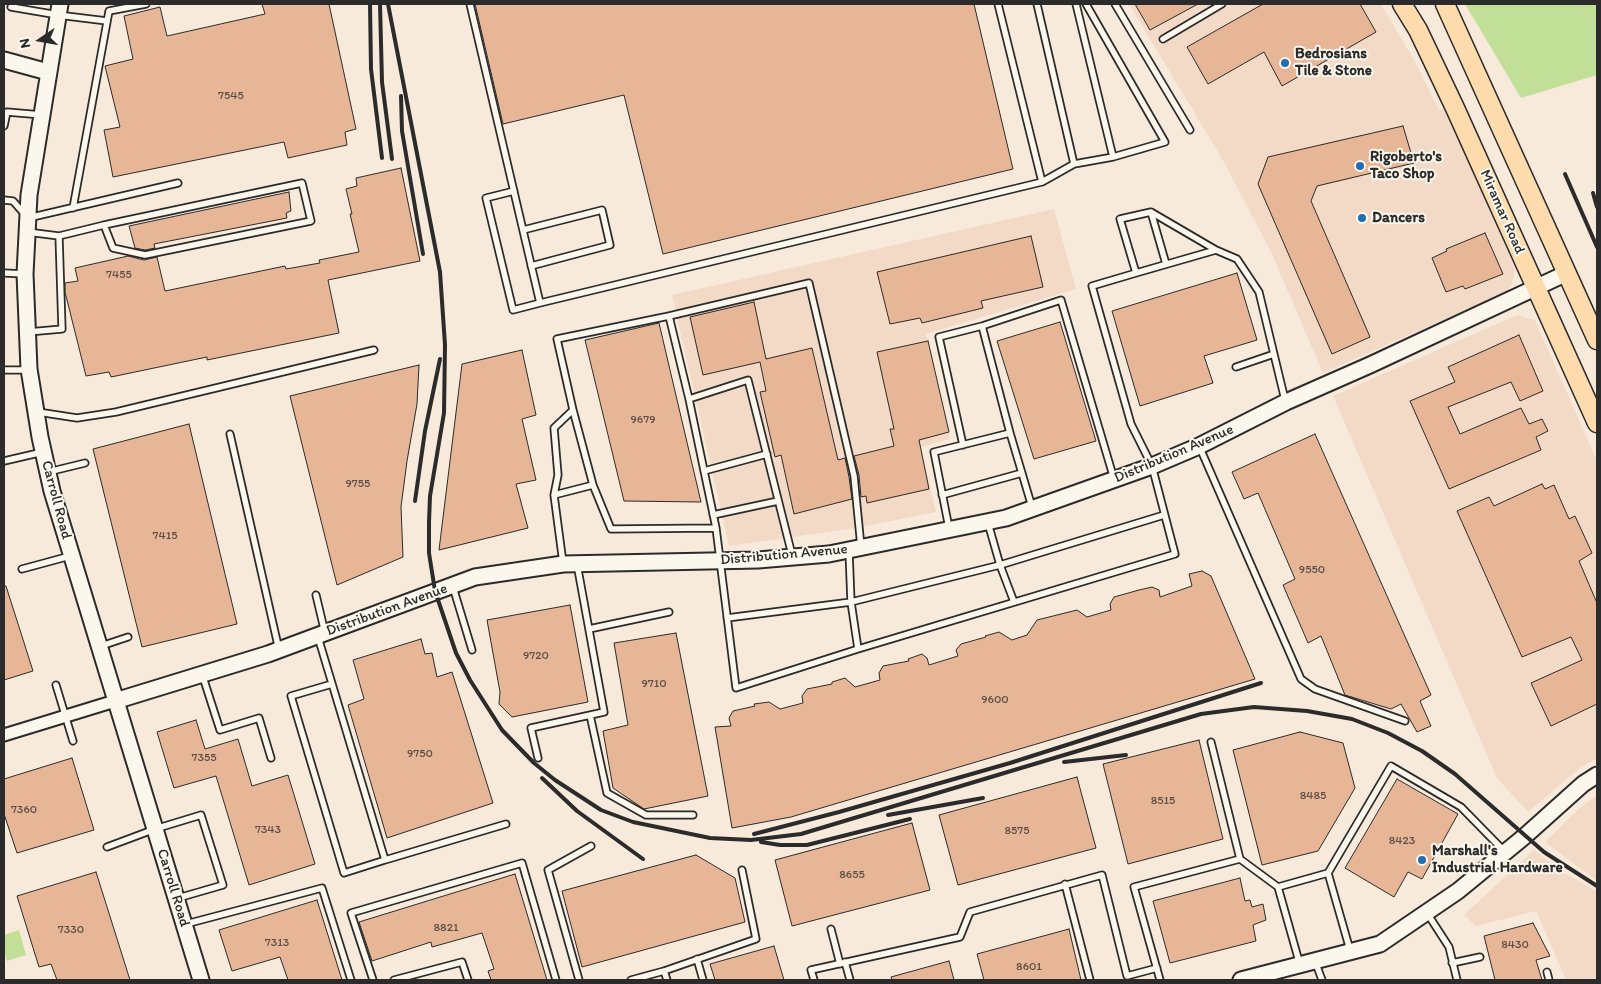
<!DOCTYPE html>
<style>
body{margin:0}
#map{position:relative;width:1601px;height:984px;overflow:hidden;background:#f7eadb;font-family:Itim,sans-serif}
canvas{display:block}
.frame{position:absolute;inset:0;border:5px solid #2b2b2b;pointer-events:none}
.north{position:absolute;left:15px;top:15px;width:50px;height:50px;-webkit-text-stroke:4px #fbf7ec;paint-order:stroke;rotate:258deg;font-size:14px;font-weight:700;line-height:20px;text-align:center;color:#2b2b2b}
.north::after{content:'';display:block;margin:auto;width:18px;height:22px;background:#2b2b2b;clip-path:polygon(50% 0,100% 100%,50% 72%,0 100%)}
</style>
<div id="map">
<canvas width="1601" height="984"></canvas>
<div class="frame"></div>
<div class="north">N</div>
</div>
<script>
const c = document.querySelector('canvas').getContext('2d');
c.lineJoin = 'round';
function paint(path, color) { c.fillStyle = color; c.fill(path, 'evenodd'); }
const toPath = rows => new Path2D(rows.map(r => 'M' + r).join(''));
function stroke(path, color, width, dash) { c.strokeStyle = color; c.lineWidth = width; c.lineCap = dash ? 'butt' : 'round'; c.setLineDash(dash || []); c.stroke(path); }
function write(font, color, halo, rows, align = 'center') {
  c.font = font + ' Itim,sans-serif'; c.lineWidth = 4; c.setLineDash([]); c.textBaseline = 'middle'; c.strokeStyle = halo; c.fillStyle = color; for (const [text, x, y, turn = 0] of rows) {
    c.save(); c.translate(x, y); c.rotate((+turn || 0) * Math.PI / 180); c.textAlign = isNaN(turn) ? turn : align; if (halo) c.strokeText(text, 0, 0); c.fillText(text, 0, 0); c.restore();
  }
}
paint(toPath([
 [1129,4,1381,4,1414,60,1439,110,1447,108,1515,269,1512,284,1506,292,1323,373,1272,254,1224,162],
 [1054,209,1076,289,926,334,950,439,921,447,936,512,856,528,729,546,672,295],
 [1517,315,1535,320,1597,461,1597,758,1580,768,1528,812,1497,778,1333,396],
 [1597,795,1597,881,1545,842,1581,807],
 [1534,850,1562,872,1597,891,1597,980,1566,980,1536,911,1476,926,1464,915]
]), '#f2dac7');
paint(toPath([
 [1465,4,1597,4,1597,75,1521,98],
 [19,930,26,955,7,961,4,951,4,935]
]), '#c1df97');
const building = toPath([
 [262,4,329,4,356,129,345,132,347,145,288,158,284,142,113,177,104,130,120,127,105,66,133,59,124,16,160,7,167,36,265,14,262,4],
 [475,4,974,4,1013,169,663,254,624,95,503,124,475,4],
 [1135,4,1198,4,1150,30,1135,4],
 [1263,4,1360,4,1376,32,1282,86,1264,52,1208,84,1187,47,1263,4],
 [1403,126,1414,163,1317,186,1311,201,1370,337,1332,354,1258,184,1268,157,1403,126],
 [401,168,420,261,328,280,339,333,207,360,207,357,111,377,109,372,86,376,65,292,65,283,78,281,75,268,128,256,144,260,157,257,165,291,285,266,286,269,320,263,319,260,359,252,350,214,352,214,346,189,357,186,356,178,401,168],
 [289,192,291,211,286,213,287,218,154,244,155,248,145,250,135,248,129,226,289,192],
 [1485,233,1503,274,1465,289,1463,286,1446,292,1432,258,1447,251,1446,249,1485,233],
 [1031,236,1043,287,981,301,983,308,922,323,920,318,890,324,877,272,1031,236],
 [1237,273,1257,340,1204,356,1213,383,1140,406,1112,311,1237,273],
 [754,302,766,359,812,348,838,460,845,458,849,477,852,499,794,514,781,455,775,457,760,392,766,391,760,362,703,375,690,317,754,302],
 [1060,322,1096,441,1034,459,997,341,1060,322],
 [659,323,701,502,624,501,585,340,659,323],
 [1519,335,1543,391,1520,401,1511,382,1448,407,1460,434,1521,408,1529,424,1542,419,1548,431,1536,437,1541,450,1449,489,1410,401,1455,382,1448,367,1519,335],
 [928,341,949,432,919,440,929,489,867,503,866,496,861,497,859,475,854,456,894,446,890,429,894,429,877,352,928,341],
 [522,350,536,415,522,419,536,480,516,484,528,528,439,550,462,364,522,350],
 [419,365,417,404,407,461,401,507,403,557,337,585,290,396,419,365],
 [189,424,237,624,142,647,93,449,189,424],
 [1315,434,1431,695,1420,701,1431,726,1417,732,1401,704,1391,709,1345,695,1321,636,1308,643,1283,585,1295,579,1258,493,1244,499,1232,472,1315,434],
 [1542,484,1545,489,1554,485,1569,519,1575,516,1592,553,1579,561,1597,603,1597,704,1551,726,1531,683,1582,660,1571,637,1522,657,1457,511,1489,497,1494,506,1542,484],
 [1202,571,1211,576,1255,679,791,817,732,828,715,727,731,726,729,718,733,711,755,706,754,704,769,702,780,709,803,703,802,696,807,689,832,684,832,682,845,678,855,687,880,680,879,673,883,666,909,661,908,659,922,654,927,658,929,665,958,656,956,650,961,644,986,637,985,636,999,632,1012,640,1027,635,1037,620,1077,610,1087,617,1111,610,1110,604,1114,597,1139,590,1152,587,1159,590,1160,597,1192,586,1189,574,1202,571],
 [4,586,6,586,33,671,4,680,4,586],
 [570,605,588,702,512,717,499,704,500,692,487,620,570,605],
 [676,633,708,796,644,809,613,788,603,731,628,725,614,643,676,633],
 [421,639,425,654,432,653,437,677,452,672,493,803,387,838,348,705,364,699,353,660,421,639],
 [196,720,205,749,238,739,252,786,288,775,315,864,249,885,216,776,174,788,157,732,196,720],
 [1300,732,1343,743,1355,788,1318,851,1262,865,1233,750,1300,732],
 [1199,740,1223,839,1128,864,1103,764,1199,740],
 [72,758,94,830,17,853,4,814,4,779,72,758],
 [1077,777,1096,848,958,885,939,815,1077,777],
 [1397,779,1458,814,1422,879,1408,872,1394,897,1345,868,1397,779],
 [912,823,930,890,792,926,775,860,912,823],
 [696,855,735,878,745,922,582,967,562,891,696,855],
 [96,872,130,980,57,980,51,964,39,967,17,896,96,872],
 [515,874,547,980,491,980,488,971,494,969,482,933,432,947,431,942,372,961,359,922,515,874],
 [1240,878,1245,901,1250,900,1252,907,1263,904,1266,920,1253,925,1256,941,1170,963,1153,901,1240,878],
 [317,900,342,980,288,980,280,957,232,971,219,930,317,900],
 [1533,923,1550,956,1536,960,1542,980,1495,980,1484,936,1533,923],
 [1069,929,1081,980,984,980,977,954,1069,929],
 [774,946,784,980,715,980,710,964,774,946],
 [949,961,954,980,892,980,891,977,949,961]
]);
paint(building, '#e6b697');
stroke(building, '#2b2b2b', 1);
const lane = toPath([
 [470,4,540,303,1042,182],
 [998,4,1042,182,1074,164,1113,157,1165,142,1086,4],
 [1037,4,1074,164],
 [1076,4,1113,157],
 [1115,4,1190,130],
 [11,7,58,15,107,21],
 [1163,39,1222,4],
 [4,126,7,112,42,115],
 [514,191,486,198,513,310,540,303],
 [4,200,13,201,28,218,178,183],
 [73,208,109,11,146,4],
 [1151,212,1166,264],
 [523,230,602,210,610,245,531,266],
 [27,232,59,236,62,329,28,332],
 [59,236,104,225,302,183,311,221,145,255,113,248,104,225],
 [1216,250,1136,273,1120,219,1151,212,1216,250,1237,259,1259,292,1285,400],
 [4,273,25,274],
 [669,316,809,283,854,476,861,547],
 [982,326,1061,300,1114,479],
 [1236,367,1274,354],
 [4,370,27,370],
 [573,410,593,485],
 [38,412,77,418,116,412,374,350],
 [230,434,279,650],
 [963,445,939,337,982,326,1010,433],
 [1200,448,1301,679,1315,689,1405,721],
 [4,461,43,452],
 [704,471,767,454],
 [48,472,85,463],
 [554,495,558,475,554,428,573,410,557,339,669,316,689,399],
 [942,495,1022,473],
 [713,515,778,501],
 [988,523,1000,565,1014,602],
 [716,528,736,688,858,649,1175,554,1152,466,1131,424,1092,286,1136,273],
 [949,528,934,452,1010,433,1032,507],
 [849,551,851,602,858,649],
 [563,563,554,495,593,485,611,529,716,528,689,399,748,380,792,555],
 [22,569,70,556],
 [453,587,472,650],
 [316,595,325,633],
 [727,618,851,602,1000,565,1164,515],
 [589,629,669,612],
 [318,637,385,860,506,824],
 [101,646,128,637],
 [202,674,220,730,259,718,271,758],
 [332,684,291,696,344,873,385,860],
 [56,685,73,741],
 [590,715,607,793,646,815,693,815],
 [1211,742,1240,859],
 [538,758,531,728,604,712,577,564],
 [107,847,155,829,201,815,223,885,178,898],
 [1328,873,1391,766,1461,807,1505,852],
 [1065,884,1090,980],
 [1427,913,1449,947,1457,980],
 [186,924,322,888,351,980],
 [831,929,840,964],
 [697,959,703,980],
 [1315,961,1322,980],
 [845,962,850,980],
 [1452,963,1480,957],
 [1300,965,1278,887,1328,873,1350,950],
 [664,971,756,939,742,870],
 [1547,972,1549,980],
 [373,980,351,913,522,863,556,980],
 [394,980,462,962,468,980],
 [579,980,548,870,591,846],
 [631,980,664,971,667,980],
 [814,980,811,970,960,937,970,912,1102,875,1127,976,1157,968],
 [1160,980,1134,887,1240,859,1278,887]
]);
const street = toPath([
 [4,735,115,701]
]);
const secondary = toPath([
 [60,4,29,195,25,274,29,369,40,437,52,491,201,980],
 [4,60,48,72],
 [115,701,268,654,475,577,563,564,758,560,829,554,1006,518,1152,466,1199,446,1286,402,1370,365,1567,273],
 [1241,980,1380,944,1458,891,1525,836,1583,784,1597,775]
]);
const primary = toPath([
 [1402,4,1418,30,1455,108,1597,423],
 [1445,4,1597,340]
]);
stroke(lane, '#2b2b2b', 9);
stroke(street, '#2b2b2b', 15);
stroke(secondary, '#2b2b2b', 19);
stroke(primary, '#2b2b2b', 21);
stroke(lane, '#fbf7ec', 5.5);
stroke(street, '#fbf7ec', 11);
stroke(secondary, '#fbf7ec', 15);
stroke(primary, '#fedbac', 18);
stroke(toPath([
 [370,4,371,69,382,158],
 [380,4,382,82,392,159],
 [388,4,440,272,445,345,444,413,430,496,429,522,429,553,435,591,456,653,470,680,502,730,534,763,555,780,601,810,633,822,710,838,751,840,801,834,1201,714,1254,707,1307,711,1352,719,1388,733,1422,751,1455,774,1544,852,1597,886],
 [401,96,402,131,423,254],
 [1565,174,1597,247],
 [1593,193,1597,207],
 [415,501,425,431,440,359],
 [1064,762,1126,755],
 [542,778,577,811,643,859],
 [888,815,983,798],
 [754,834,839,812,1010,763,1261,683],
 [761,842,780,845,807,845,910,819]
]), '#2b2b2b', 4);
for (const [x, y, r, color] of [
 [1285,63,5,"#1f6fb2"],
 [1360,166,5,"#1f6fb2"],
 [1362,218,5,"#1f6fb2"],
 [1422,860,5,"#1f6fb2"]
]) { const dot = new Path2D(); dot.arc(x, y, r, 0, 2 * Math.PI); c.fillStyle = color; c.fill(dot); stroke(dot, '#fbf7ec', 2); }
write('12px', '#5a4e46', null, [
 ["7545",231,96],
 ["7455",119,275],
 ["9679",643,420],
 ["9755",358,484],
 ["7415",165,536],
 ["9550",1312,570],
 ["9720",536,656],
 ["9710",654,684],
 ["9600",995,700],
 ["9750",420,754],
 ["7355",204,758],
 ["8485",1313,796],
 ["8515",1163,801],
 ["7360",24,810],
 ["7343",268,830],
 ["8575",1017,831],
 ["8423",1402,841],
 ["8655",852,875],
 ["8821",446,928],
 ["7330",71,930],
 ["7313",277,943],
 ["8430",1515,945],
 ["8601",1029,967]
]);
write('bold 15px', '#2b2b2b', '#fbf7ec', [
 ["Bedrosians",1295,54],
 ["Tile & Stone",1295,71],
 ["Rigoberto's",1370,157],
 ["Taco Shop",1370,174],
 ["Dancers",1372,218],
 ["Marshall's",1432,851],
 ["Industrial Hardware",1432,868]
], 'left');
write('15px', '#2b2b2b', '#fbf7ec', [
 ["Miramar Road",1502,212,66],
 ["Distribution Avenue",1174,454,-23],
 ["Carroll Road",56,500,75],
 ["Distribution Avenue",784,555,-5],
 ["Distribution Avenue",387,610,-20],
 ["Carroll Road",173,888,73]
]);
</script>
